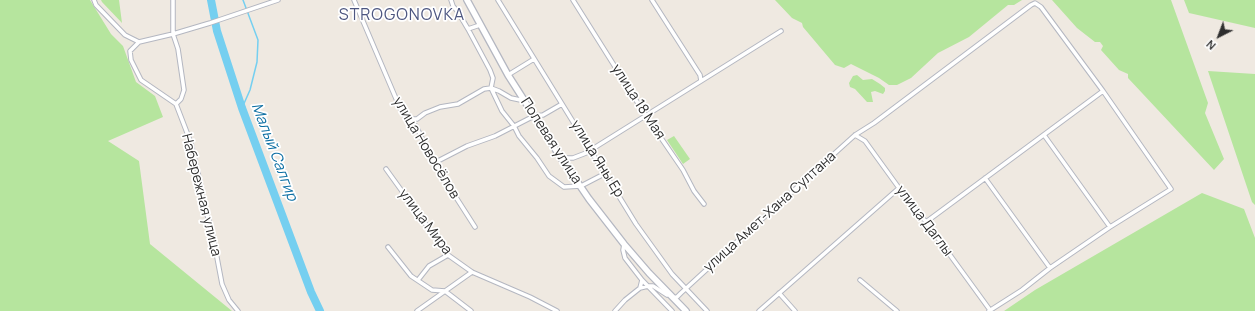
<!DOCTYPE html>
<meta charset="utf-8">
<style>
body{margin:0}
#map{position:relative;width:1255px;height:311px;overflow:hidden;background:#efe9e1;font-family:Manrope,sans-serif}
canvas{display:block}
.north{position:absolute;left:1199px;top:16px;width:40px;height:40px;-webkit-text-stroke:3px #fff;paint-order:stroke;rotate:222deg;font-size:11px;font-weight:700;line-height:16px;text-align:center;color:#2e2e2e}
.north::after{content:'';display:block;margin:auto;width:14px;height:18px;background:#2e2e2e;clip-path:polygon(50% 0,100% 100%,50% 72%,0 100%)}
</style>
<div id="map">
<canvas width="1255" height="311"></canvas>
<div class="north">N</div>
</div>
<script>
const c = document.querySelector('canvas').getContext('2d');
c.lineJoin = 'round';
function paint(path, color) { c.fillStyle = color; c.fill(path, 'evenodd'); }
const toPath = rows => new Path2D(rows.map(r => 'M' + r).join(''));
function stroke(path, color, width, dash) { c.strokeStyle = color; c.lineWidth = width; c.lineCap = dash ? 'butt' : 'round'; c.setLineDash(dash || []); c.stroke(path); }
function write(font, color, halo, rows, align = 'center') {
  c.font = font + ' Manrope,sans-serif'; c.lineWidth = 3.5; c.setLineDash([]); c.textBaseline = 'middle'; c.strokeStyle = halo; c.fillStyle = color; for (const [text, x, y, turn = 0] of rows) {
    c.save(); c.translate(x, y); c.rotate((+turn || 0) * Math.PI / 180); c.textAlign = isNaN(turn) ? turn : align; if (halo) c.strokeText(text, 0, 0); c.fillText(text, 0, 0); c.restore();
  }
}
paint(toPath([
 [0,0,90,0,111,34,123,46,136,82,155,96,163,117,108,141,139,161,150,244,232,311,0,311],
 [101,0,119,0,122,23,102,2],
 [775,0,1022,0,1014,5,1008,5,969,37,938,53,911,78,897,85,889,85,879,78,851,64,844,68,835,65,803,27,802,23,792,18],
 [1052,0,1171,0,1208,103,1205,113,1224,159,1214,170,1128,78,1128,74,1119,70,1101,50,1103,46,1100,42,1095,42,1077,28],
 [1184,0,1255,0,1255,28,1189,13],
 [1208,71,1255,74,1255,205,1252,202],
 [857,75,863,80,872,79,880,84,885,88,885,91,883,94,875,91,871,92,873,102,867,102,855,89,850,87,849,83,853,76],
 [674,136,690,159,683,164,667,140],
 [1202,193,1244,209,1255,238,1255,311,1004,311,1035,290]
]), '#b6e59e');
stroke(toPath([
 [242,108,250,90,257,62,258,40,243,0]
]), '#75cff0', 1.5);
stroke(toPath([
 [211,0,217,31,242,108,311,292,320,311]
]), '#75cff0', 8);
const street = toPath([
 [94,0,96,5,125,35,139,42,173,34,210,23,278,0],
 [173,0,173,34,178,49,184,90,181,99,176,104,191,143,201,186,203,204,211,226,222,284,229,300,238,311],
 [354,0,400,108,407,119,416,126,434,163,475,227],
 [451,0,453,6,458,12,468,29,490,70,493,78,491,88,502,111,514,126,519,136,537,158,549,176,564,187,581,186,606,173],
 [498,0,636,224,672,274,707,311],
 [573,0,646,116,683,170,694,191,704,204],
 [652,0,700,75,701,81],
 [468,29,480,25],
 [139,42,130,51,131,60,141,80,176,104],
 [508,75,534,59],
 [408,119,417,119,425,113,440,107,458,104,484,89,491,88,499,91,511,98,525,101],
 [855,135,865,141,899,188,926,222,990,310],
 [1044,135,1110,227],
 [561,158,573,158,586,153,781,31],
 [434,163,467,146,495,136,534,116,543,115,562,104],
 [386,169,448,255,472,272,530,297,557,311],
 [985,178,1050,268],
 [926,222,1103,91],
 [388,247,411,276,432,290,445,291,471,311],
 [418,280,429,266,448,255],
 [642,280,672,311],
 [860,280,897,311],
 [640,288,648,286,653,286,667,295],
 [779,293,795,311],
 [673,298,677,297,681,293,741,238,855,135,874,123,1031,5,1035,3,1041,7,1103,91,1171,189,1110,227,1050,268,1022,290,989,311],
 [417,311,472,272],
 [615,311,625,300,640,288,642,280,625,258,623,250,624,244],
 [759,311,899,188]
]);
const secondary = toPath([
 [467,0,508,75,561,158,589,199,624,244,649,273,686,311]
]);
stroke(street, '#b4b7c1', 5.5);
stroke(secondary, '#b4b7c1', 8);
stroke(street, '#fff', 3.5);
stroke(secondary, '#fff', 5.5);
write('14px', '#2e2e2e', '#fff', [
 ["улица 18 Мая",638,102,57],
 ["Полевая улица",551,141,57],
 ["улица Новосёлов",426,148,59],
 ["улица Яны Ер",597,159,58],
 ["Набережная улица",201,195,76],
 ["улица Амет-Хана Султана",770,212,-42],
 ["улица Даглы",924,221,53],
 ["улица Мира",425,222,53]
]);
write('italic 15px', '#0d6fa3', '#fff', [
 ["Малый Салгир",274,152,69]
]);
c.letterSpacing = '1px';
write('16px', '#4d5680', '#fff', [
 ["STROGONOVKA",402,16]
]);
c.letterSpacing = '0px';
</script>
